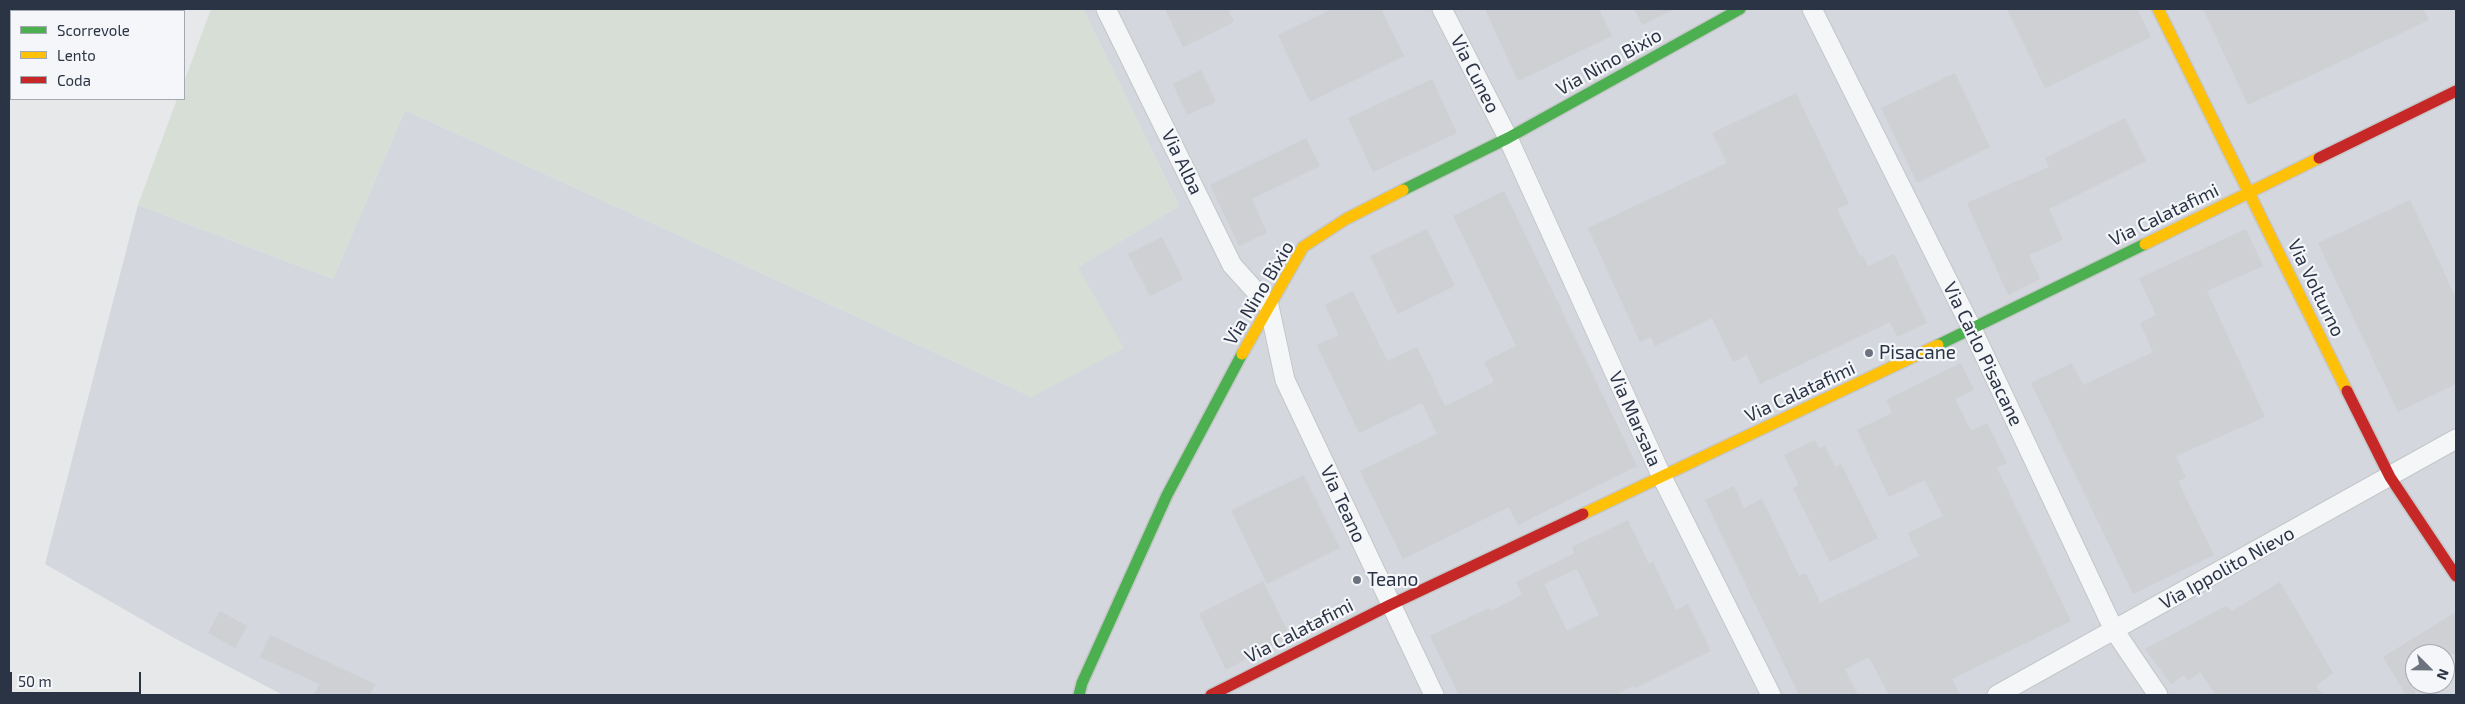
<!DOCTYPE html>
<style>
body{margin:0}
#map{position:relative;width:2465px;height:704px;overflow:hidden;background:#e6e8ea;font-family:"Exo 2",sans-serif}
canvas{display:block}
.frame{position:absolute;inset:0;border:10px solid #2b3445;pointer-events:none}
.legend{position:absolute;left:10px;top:10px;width:175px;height:90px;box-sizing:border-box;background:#f4f6f9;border:1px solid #a4a8b1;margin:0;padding:6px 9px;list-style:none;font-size:15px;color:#2b3445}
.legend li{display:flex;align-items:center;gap:10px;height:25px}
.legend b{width:25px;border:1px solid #a4a8b1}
.north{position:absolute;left:2405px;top:644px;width:50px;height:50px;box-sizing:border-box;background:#f4f6f9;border:1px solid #a4a8b1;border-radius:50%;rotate:113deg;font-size:14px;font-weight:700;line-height:20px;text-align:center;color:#2b3445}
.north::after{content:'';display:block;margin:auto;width:18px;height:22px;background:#6c737f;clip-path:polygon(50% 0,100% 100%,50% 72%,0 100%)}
.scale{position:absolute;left:10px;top:672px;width:131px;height:22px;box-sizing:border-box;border:2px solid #2b3445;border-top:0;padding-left:6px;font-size:15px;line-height:18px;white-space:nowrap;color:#2b3445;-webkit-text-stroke:4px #f4f6f9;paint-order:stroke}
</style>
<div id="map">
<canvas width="2465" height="704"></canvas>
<div class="frame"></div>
<ul class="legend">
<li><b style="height:6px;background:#4caf50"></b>Scorrevole</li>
<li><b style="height:6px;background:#ffc107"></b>Lento</li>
<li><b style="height:6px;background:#c62828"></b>Coda</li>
</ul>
<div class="north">N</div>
<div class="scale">50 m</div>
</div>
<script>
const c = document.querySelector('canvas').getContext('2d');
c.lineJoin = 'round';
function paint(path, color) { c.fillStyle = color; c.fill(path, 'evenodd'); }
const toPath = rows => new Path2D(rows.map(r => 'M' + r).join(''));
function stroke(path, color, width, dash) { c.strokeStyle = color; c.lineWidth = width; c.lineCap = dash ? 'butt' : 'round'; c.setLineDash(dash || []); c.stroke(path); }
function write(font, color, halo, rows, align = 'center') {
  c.font = font + ' "Exo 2",sans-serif'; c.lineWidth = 4.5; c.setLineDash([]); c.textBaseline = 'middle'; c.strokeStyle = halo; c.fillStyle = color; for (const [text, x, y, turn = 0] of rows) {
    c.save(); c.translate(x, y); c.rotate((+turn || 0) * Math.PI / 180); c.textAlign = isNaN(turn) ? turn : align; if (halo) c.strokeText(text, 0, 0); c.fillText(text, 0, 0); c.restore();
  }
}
paint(toPath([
 [1083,9,2456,9,2456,695,283,695,176,639,45,564,138,205,333,279,405,110,1032,397,1078,267,1179,206],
 [2415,654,2445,654,2445,684,2415,684]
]), '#d4d7dd');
paint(toPath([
 [211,9,1083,9,1179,206,1078,267,1124,348,1032,397,405,110,333,279,138,205,177,99,184,99,184,82]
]), '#d6ded6');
paint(toPath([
 [1165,9,1228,9,1234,22,1183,47],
 [1332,9,1381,9,1404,56,1310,102,1278,35],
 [1485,9,1599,9,1612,36,1518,81],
 [1634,9,1675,9,1642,25],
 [2007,9,2137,9,2151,37,2045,88],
 [2203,9,2423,9,2429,20,2248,105],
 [1201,70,1216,102,1187,115,1173,84],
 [1955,73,1990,147,1917,183,1881,108],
 [1432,79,1457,133,1373,172,1348,118],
 [1796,93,1849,204,1837,209,1860,256,1862,255,1868,266,1894,254,1927,323,1897,337,1890,322,1760,384,1747,355,1733,362,1712,318,1655,346,1651,337,1640,342,1588,228,1727,163,1712,133],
 [2125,118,2146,161,2049,209,2063,240,2029,255,2040,279,2008,295,1967,203,2049,167,2045,158],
 [1306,138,1320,166,1252,199,1267,233,1239,246,1210,185],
 [1504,191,1637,466,1518,525,1509,507,1403,559,1360,471,1437,434,1422,403,1359,433,1317,345,1339,335,1325,305,1353,291,1387,361,1417,347,1445,406,1494,382,1484,362,1516,346,1453,216],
 [2410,200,2456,298,2456,384,2398,412,2318,243],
 [1427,229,1455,286,1398,314,1370,256],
 [2246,229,2263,266,2207,291,2265,417,2176,456,2186,478,2178,481,2214,555,2133,594,2031,383,2072,363,2083,385,2153,352,2140,323,2156,315,2139,278],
 [1162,237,1183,279,1150,296,1128,254],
 [1961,363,1974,390,1955,399,1971,431,1987,423,2007,463,1997,468,2071,621,1952,679,1960,695,1889,695,1869,657,1845,669,1858,695,1799,695,1705,500,1734,486,1744,508,1762,499,1799,576,1806,573,1820,603,1919,556,1908,533,1943,516,1925,480,1889,497,1857,430,1892,413,1886,400],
 [1815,440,1819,448,1825,446,1835,467,1841,464,1878,538,1830,562,1793,488,1799,485,1784,455],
 [1304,475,1340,548,1267,584,1231,510],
 [1628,520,1649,564,1653,562,1676,610,1688,604,1711,651,1635,688,1633,686,1615,695,1459,695,1430,636,1489,608,1491,611,1522,595,1516,582,1575,553,1572,547],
 [1577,569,1599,615,1567,631,1544,584],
 [1263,581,1290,636,1226,670,1199,614],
 [2280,582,2333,673,2316,686,2323,695,2216,695,2200,672,2188,681,2184,675,2171,684,2145,649,2226,606,2232,611],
 [220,611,247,626,235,648,208,633],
 [2456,612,2456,654,2415,654,2415,695,2406,695,2383,657],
 [270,635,375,684,370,695,314,695,319,684,260,657]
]), '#ced0d3');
const street = toPath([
 [1106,9,1232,265,1269,306,1285,380,1434,695],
 [1442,9,1508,138,1662,477,1771,695],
 [1812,9,1972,329,2114,630,2158,695],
 [1997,695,2456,439]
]);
const fast = toPath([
 [1403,190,1508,138,1740,9],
 [1938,345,2145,244],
 [1079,695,1082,683,1167,495,1242,354]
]);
const slow = toPath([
 [2158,9,2347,391],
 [2145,244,2319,158],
 [1242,354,1303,247,1346,219,1403,190],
 [1583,514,1938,345]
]);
const jam = toPath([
 [2319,158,2456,91],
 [2347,391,2390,477,2456,576],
 [1211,695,1390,605,1583,514]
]);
stroke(street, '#c4c6c8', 21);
stroke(fast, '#c4c6c8', 14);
stroke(slow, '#c4c6c8', 14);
stroke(jam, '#c4c6c8', 14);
stroke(street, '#f5f6f7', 19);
stroke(fast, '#4caf50', 11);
stroke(slow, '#ffc107', 11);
stroke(jam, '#c62828', 11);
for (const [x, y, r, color] of [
 [1869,353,5,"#6c737f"],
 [1357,580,5,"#6c737f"]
]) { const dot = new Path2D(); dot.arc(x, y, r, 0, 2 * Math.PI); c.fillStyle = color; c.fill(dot); stroke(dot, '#f4f6f9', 2); }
write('19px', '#2b3445', '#f4f6f9', [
 ["Via Nino Bixio",1609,62,-29],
 ["Via Cuneo",1475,74,63],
 ["Via Alba",1182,162,64],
 ["Via Calatafimi",2164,215,-26],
 ["Via Volturno",2316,288,64],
 ["Via Nino Bixio",1259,293,-59],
 ["Via Carlo Pisacane",1983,354,64],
 ["Via Calatafimi",1800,392,-25],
 ["Via Marsala",1635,419,66],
 ["Via Teano",1343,504,65],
 ["Via Ippolito Nievo",2227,568,-29],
 ["Via Calatafimi",1299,631,-27]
]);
write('19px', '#2b3445', '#f4f6f9', [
 ["Pisacane",1879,353],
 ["Teano",1367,580]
], 'left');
</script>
